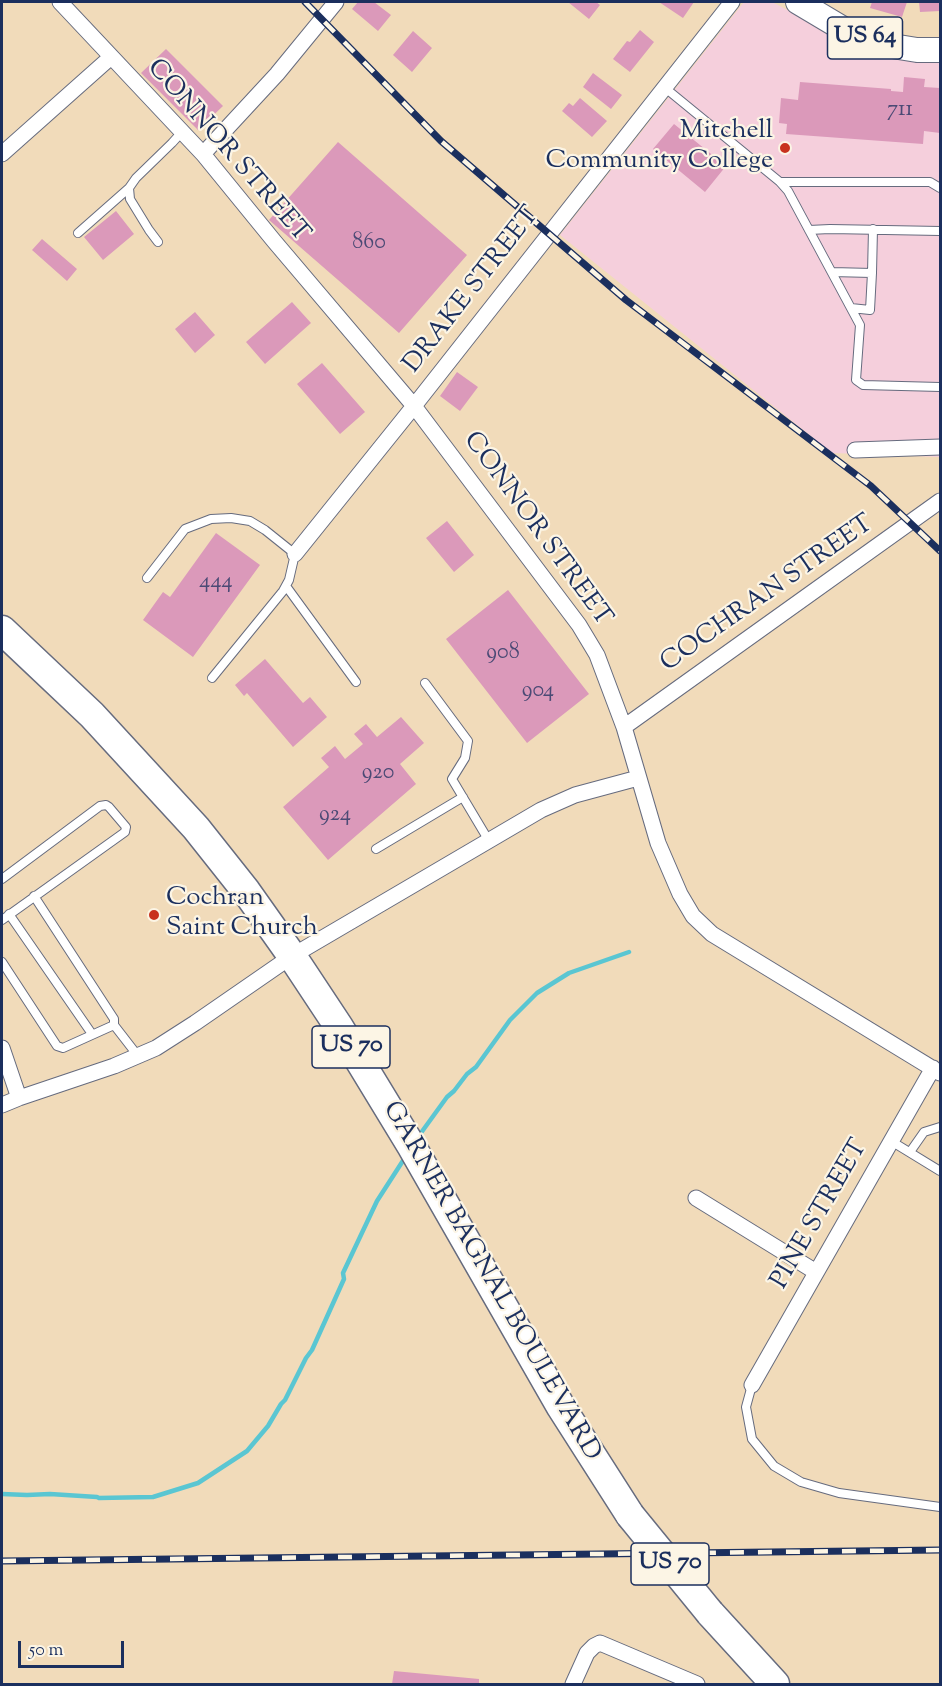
<!DOCTYPE html>
<style>
body{margin:0}
#map{position:relative;width:942px;height:1686px;overflow:hidden;background:#f1dbba;font-family:"Sorts Mill Goudy",serif}
canvas{display:block}
.frame{position:absolute;inset:0;border:3px solid #1b2f5e;pointer-events:none}
.scale{position:absolute;left:18px;top:1641px;width:106px;height:27px;box-sizing:border-box;border:3px solid #1b2f5e;border-top:0;padding-left:8px;font-size:18px;line-height:21px;white-space:nowrap;color:#1b2f5e;-webkit-text-stroke:4px #fcf5e5;paint-order:stroke}
</style>
<div id="map">
<canvas width="942" height="1686"></canvas>
<div class="frame"></div>
<div class="scale">50 m</div>
</div>
<script>
const c = document.querySelector('canvas').getContext('2d');
c.lineJoin = 'round';
function paint(path, color) { c.fillStyle = color; c.fill(path, 'evenodd'); }
const toPath = rows => new Path2D(rows.map(r => 'M' + r).join(''));
function stroke(path, color, width, dash) { c.strokeStyle = color; c.lineWidth = width; c.lineCap = dash ? 'butt' : 'round'; c.setLineDash(dash || []); c.stroke(path); }
function write(font, color, halo, rows, align = 'center') {
  c.font = font + ' "Sorts Mill Goudy",serif'; c.lineWidth = 4.5; c.setLineDash([]); c.textBaseline = 'middle'; c.strokeStyle = halo; c.fillStyle = color; for (const [text, x, y, turn = 0] of rows) {
    c.save(); c.translate(x, y); c.rotate((+turn || 0) * Math.PI / 180); c.textAlign = isNaN(turn) ? turn : align; if (halo) c.strokeText(text, 0, 0); c.fillText(text, 0, 0); c.restore();
  }
}
paint(toPath([
 [744,2,772,2,820,27,940,60,940,457,832,453,560,235]
]), '#f5cfdc');
stroke(toPath([
 [418,1137,447,1097,454,1091,467,1074,476,1067,510,1020,537,993,569,973,629,952],
 [2,1494,27,1495,50,1494,97,1497,99,1498,153,1497,198,1483,247,1451,268,1426,281,1404,285,1400,306,1358,312,1350,344,1279,343,1273,377,1201,406,1156]
]), '#5ac6d2', 4.5);
paint(toPath([
 [358,2,374,2,391,15,378,31,352,9],
 [568,2,596,2,600,5,589,19],
 [659,2,694,2,683,18],
 [872,2,907,2,902,17,870,8],
 [919,2,940,2,940,11,920,12],
 [640,30,654,42,630,72,613,59,627,41,630,42],
 [413,31,432,48,412,72,393,55],
 [166,49,223,106,198,130,141,73],
 [593,73,622,95,611,109,583,87],
 [904,77,925,79,924,87,940,88,940,133,924,131,923,144,786,134,787,124,779,123,781,98,798,100,800,82,891,89,891,91,903,92],
 [580,98,607,121,592,137,562,111,569,103,573,106],
 [674,124,726,166,705,192,653,149],
 [338,142,467,255,399,333,269,220],
 [116,211,134,234,103,260,84,237],
 [42,239,77,269,67,281,32,250],
 [292,302,311,323,265,364,246,342],
 [195,312,215,335,195,353,175,329],
 [322,363,365,412,340,434,297,384],
 [457,372,478,387,460,411,440,396],
 [447,521,474,555,454,572,426,538],
 [216,533,260,565,193,657,143,620,163,592,170,597],
 [508,590,589,694,527,743,446,639],
 [265,659,303,703,310,697,327,717,293,747,247,693,244,696,235,685],
 [401,717,424,743,400,764,416,784,328,860,283,807,329,767,321,758,335,746,345,759,363,744,354,734,366,724,377,737],
 [394,1671,479,1679,479,1684,392,1684]
]), '#db99ba');
const lane = toPath([
 [664,87,780,182],
 [940,188,930,182,780,182,788,191,860,325,856,380,863,385,940,387],
 [809,230,830,229,940,231],
 [78,233,129,188],
 [158,242,149,230,130,199,129,188,136,178,172,143,182,132],
 [832,272,872,273,873,229],
 [851,308,870,310,872,273],
 [147,578,185,529,211,519,231,518,250,521,265,530,295,554,289,580,283,591,212,678],
 [286,586,356,682],
 [425,683,468,741,465,758,452,779,489,841],
 [376,849,463,797],
 [2,879,100,806,106,805,109,807,126,827,125,832,2,920],
 [9,914,92,1034],
 [2,962,57,1046,63,1048,114,1025,114,1019,34,896],
 [114,1025,138,1056],
 [891,1141,940,1171],
 [910,1152,924,1132,940,1127],
 [752,1385,746,1407,752,1439,774,1466,801,1482,839,1493,940,1507]
]);
const street = toPath([
 [60,2,203,154,274,241,414,406,579,625,597,655,624,727,658,843,680,894,693,916,712,934,940,1073],
 [2,154,111,57],
 [203,154,277,74,336,2],
 [855,450,940,447],
 [295,554,414,406,732,2],
 [624,727,940,501],
 [2,1048,19,1098],
 [2,1105,19,1098,114,1066,156,1048,195,1023,292,956,541,810,575,795,638,778],
 [696,1198,816,1272],
 [752,1385,933,1068],
 [573,1684,587,1653,594,1646,600,1643,697,1684]
]);
const primary = toPath([
 [798,2,845,30,880,44,917,50,940,50]
]);
const highway = toPath([
 [2,630,92,715,196,828,246,891,292,956,339,1027,412,1147,561,1407,630,1515],
 [710,1613,775,1684]
]);
stroke(lane, '#666b7e', 10);
stroke(street, '#666b7e', 17);
stroke(primary, '#666b7e', 26);
stroke(highway, '#666b7e', 31);
stroke(lane, '#fff', 8);
stroke(street, '#fff', 15);
stroke(primary, '#fff', 24);
stroke(highway, '#fff', 28);
const rail = toPath([
 [305,2,441,141,626,300,871,486,940,551],
 [2,1561,940,1550]
]);
stroke(rail, '#1b2f5e', 7);
stroke(rail, '#fcf5e5', 4.5, [14]);
const highwayBridge = toPath([
 [630,1515,710,1613]
]);
stroke(highwayBridge, '#666b7e', 31, []);
stroke(highwayBridge, '#fff', 28);
for (const [x, y, r, color] of [
 [785,148,6,"#c8321e"],
 [154,915,6,"#c8321e"]
]) { const dot = new Path2D(); dot.arc(x, y, r, 0, 2 * Math.PI); c.fillStyle = color; c.fill(dot); stroke(dot, '#fcf5e5', 2); }
write('22px', '#4b4a75', null, [
 ["711",900,111],
 ["860",369,244],
 ["444",216,583],
 ["908",503,654],
 ["904",538,692],
 ["920",378,774],
 ["924",335,816]
]);
for (const [x, y, w] of [
 [865,38,75],
 [351,1047,78],
 [670,1564,78]
]) { const box = new Path2D(); box.roundRect(x - w / 2, y - 21, w, 42, 4.5); c.fillStyle = '#fcf5e5'; c.fill(box); stroke(box, '#1b2f5e', 1.5); }
write('bold 24px', '#1b2f5e', null, [
 ["US 64",865,38],
 ["US 70",351,1047],
 ["US 70",670,1564]
]);
write('26px', '#1b2f5e', '#fcf5e5', [
 ["Mitchell",773,133],
 ["Community College",773,163],
 ["Cochran",166,900,"left"],
 ["Saint Church",166,930,"left"]
], 'right');
write('26px', '#1b2f5e', '#fcf5e5', [
 ["CONNOR STREET",227,152,49],
 ["DRAKE STREET",473,291,-52],
 ["CONNOR STREET",536,530,54],
 ["COCHRAN STREET",768,595,-35],
 ["PINE STREET",821,1215,-60],
 ["GARNER BAGNAL BOULEVARD",490,1282,60]
]);
</script>
